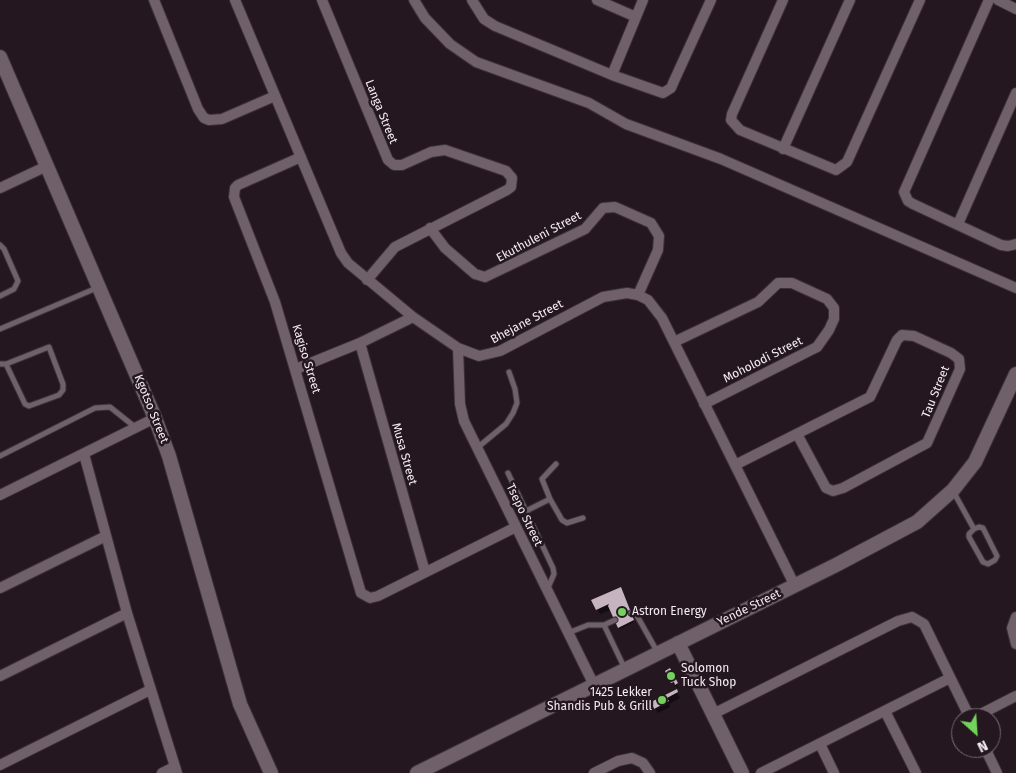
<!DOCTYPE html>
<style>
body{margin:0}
#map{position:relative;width:1016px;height:773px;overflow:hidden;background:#241720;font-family:"Fira Sans",sans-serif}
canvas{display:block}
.north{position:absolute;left:951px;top:708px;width:50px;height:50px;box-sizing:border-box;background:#241720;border:1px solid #786c74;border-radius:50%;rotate:154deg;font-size:14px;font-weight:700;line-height:20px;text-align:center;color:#f5ebf2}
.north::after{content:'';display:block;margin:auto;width:18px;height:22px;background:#73d25c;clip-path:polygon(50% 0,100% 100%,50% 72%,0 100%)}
</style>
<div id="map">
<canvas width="1016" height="773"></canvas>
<div class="north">N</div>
</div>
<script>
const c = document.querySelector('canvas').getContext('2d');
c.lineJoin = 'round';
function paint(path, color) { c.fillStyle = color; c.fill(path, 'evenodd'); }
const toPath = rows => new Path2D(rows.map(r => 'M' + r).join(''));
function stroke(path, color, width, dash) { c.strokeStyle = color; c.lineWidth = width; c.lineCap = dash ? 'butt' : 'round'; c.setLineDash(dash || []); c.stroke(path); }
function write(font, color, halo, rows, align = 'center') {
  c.font = font + ' "Fira Sans",sans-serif'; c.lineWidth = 5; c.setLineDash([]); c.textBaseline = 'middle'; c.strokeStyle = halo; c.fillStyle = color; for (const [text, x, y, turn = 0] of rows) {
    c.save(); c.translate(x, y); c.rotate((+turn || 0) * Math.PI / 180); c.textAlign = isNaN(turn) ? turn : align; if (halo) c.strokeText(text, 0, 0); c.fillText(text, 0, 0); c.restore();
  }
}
paint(toPath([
 [593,601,625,603,634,622,620,629,611,610,600,614],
 [672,675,679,689,672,683],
 [676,691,680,698,669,704,670,707,658,713,652,703]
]), '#0007');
paint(toPath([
 [621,587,634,620,618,628,608,606,609,604,596,610,591,600],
 [670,668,678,683,675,685,674,682,671,683,665,671],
 [677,689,678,692,667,698,669,701,654,709,651,702]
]), '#c6b4c0');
const lane = toPath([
 [0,245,4,249,18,281,14,289,0,296],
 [0,329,99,287],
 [0,364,6,364,49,347,63,384,63,390,59,395,29,406,25,404,6,364],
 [477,448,506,424,513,413,517,403,515,389,509,372],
 [0,456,95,408,110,407,135,427],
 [508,473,553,568,554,574,547,590],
 [953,491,974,529,969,534,969,537,983,562,988,564,995,560,997,556,983,528,979,527,974,529],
 [550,499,542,479,556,464],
 [526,511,550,499,562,520,567,523,583,518],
 [631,613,636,614,658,653],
 [604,625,625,669],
 [568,633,588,625,604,625,615,620]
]);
const street = toPath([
 [154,0,198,109,204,118,209,120,222,119,275,96],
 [235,0,341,253,348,263,413,317,458,348,479,356,500,351,603,297,627,293,638,295,648,300,662,318,795,586],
 [322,0,388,160,394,165,402,165,431,152,445,150,506,171,512,178,511,187,507,190,395,247,367,280],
 [414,0,425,18,450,44,476,62,589,103,626,124,721,159,1016,288],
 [472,0,484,19,495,26,612,75,663,93,671,88,674,81,711,0],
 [597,0,636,17],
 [783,0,732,114,731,120,740,130,836,170,847,162,920,0],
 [989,0,904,192,908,201,913,204,1001,245,1008,246,1016,244],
 [998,0,1016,9],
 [612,75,643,0],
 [783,149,850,0],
 [301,157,238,185,235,188,234,197,275,302,361,593,370,598,378,596,516,527],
 [0,188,47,166],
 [958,224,1016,93],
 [430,228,445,248,475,274,485,277,585,229,603,208,615,207,651,223,659,236,658,250,638,295],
 [674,342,758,302,778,283,792,283,827,299,834,308,834,319,829,330,817,347,704,404],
 [360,343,425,572],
 [458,348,460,404,464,421,594,685],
 [296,369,360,343,413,317],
 [84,454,127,613,177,773],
 [735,465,870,397,897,340,902,335,914,336,951,353,959,359,960,369,927,443,843,488,833,491,826,488,797,434],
 [0,495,155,418],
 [0,588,106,536],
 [1016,617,1012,628,1016,644],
 [0,676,127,613],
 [885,711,916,773],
 [713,714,898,621,912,617,924,624,970,718],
 [973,718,1016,696],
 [820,744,834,773],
 [985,748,997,773],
 [0,765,150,690],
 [162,773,174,767],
 [594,773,618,761,632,758,643,763,650,773],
 [761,773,950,678]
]);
const secondary = toPath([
 [0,57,155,418,169,456,240,704,271,773],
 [678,643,742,773],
 [417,773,836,565,917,522,953,490,975,462,1016,374]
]);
stroke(lane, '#3b3138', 7);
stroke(street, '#3b3138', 12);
stroke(secondary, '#3b3138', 16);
stroke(lane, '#6f606a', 5);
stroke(street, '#6f606a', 10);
stroke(secondary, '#6f606a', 14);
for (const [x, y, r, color] of [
 [622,612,5,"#73d25c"],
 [671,676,5,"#73d25c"],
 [662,700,5,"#73d25c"]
]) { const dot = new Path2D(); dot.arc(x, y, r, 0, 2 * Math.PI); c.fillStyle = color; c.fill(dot); stroke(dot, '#241720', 2); }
write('12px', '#f5ebf2', '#241720', [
 ["Langa Street",381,112,68],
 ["Ekuthuleni Street",539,237,-28],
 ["Bhejane Street",527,322,-28],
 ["Kagiso Street",306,359,73],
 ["Moholodi Street",763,360,-27],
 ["Tau Street",936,392,-68],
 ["Kgotso Street",151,409,68],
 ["Musa Street",404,454,74],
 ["Tsepo Street",524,515,64],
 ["Yende Street",749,608,-26]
]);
write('12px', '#f5ebf2', '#241720', [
 ["Astron Energy",632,612],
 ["Solomon",681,669],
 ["Tuck Shop",681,683],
 ["1425 Lekker",652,693,"right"],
 ["Shandis Pub & Grill",652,707,"right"]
], 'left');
</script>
